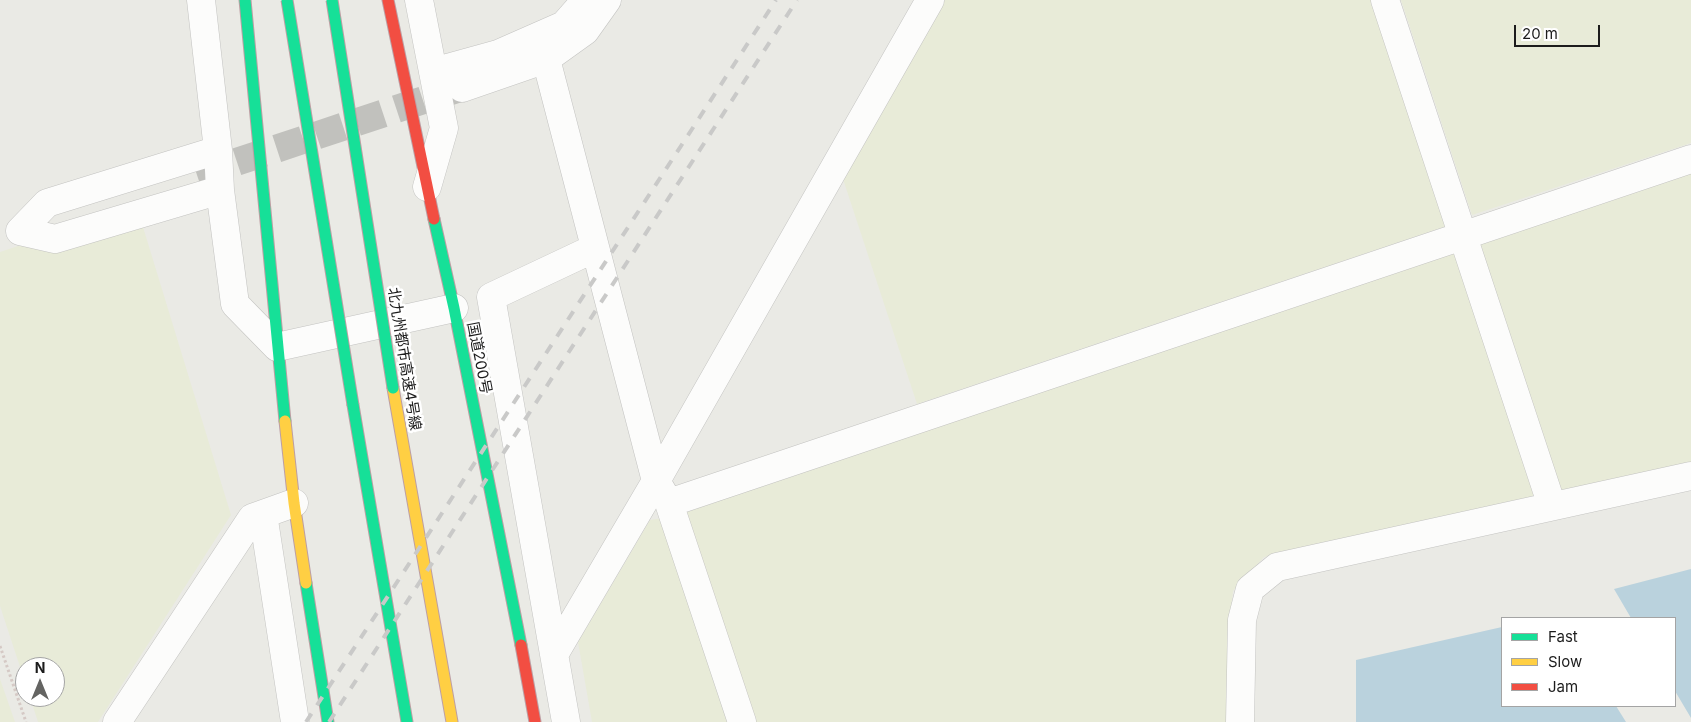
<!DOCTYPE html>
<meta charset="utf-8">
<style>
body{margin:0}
#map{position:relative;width:1691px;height:722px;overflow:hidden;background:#eaeae5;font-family:Inter,sans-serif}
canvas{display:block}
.legend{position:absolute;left:1501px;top:617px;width:175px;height:90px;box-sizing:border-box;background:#fff;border:1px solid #a4a4a4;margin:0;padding:6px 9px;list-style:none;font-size:15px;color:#1c1c1c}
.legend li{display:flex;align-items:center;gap:10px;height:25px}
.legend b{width:25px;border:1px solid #a4a4a4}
.north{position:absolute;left:15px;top:657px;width:50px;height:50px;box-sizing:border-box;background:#fff;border:1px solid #a4a4a4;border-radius:50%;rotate:0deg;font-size:14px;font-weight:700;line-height:20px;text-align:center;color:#1c1c1c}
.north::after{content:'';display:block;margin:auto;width:18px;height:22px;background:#646462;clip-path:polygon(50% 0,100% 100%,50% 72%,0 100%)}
.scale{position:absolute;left:1514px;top:25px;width:86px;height:22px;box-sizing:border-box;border:2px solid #1c1c1c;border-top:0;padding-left:6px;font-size:15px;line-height:18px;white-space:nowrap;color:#1c1c1c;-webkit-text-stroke:4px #fff;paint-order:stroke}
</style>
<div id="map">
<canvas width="1691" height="722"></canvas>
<ul class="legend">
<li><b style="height:6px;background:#16e098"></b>Fast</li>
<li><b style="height:6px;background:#ffcf43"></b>Slow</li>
<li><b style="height:6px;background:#f24e42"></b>Jam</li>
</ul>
<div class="north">N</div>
<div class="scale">20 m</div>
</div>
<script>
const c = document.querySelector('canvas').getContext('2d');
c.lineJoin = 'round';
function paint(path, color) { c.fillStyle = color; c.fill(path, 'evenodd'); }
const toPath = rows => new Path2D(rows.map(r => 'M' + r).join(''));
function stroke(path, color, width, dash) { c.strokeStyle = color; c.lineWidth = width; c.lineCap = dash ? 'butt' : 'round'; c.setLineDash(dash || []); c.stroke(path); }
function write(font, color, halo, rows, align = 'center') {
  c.font = font + ' Inter,"Noto Sans JP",sans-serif'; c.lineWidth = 5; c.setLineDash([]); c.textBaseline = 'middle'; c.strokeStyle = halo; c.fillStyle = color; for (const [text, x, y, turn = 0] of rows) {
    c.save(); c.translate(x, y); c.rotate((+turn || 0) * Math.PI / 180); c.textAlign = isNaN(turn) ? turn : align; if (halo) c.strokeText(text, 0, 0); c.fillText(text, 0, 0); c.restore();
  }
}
paint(toPath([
 [945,0,1371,0,1447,226,917,404,843,179],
 [1401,0,1691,0,1691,143,1472,215],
 [1691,170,1691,464,1568,492,1558,488,1476,241],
 [143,227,231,515,98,722,38,722,30,697,55,697,55,667,25,667,25,682,0,606,0,252,21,245],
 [1455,250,1534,496,1264,557,1233,591,1230,617,1227,722,754,722,683,509],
 [663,518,730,722,592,722,578,642,650,520],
 [0,679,15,722,0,722]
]), '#e8ebd8');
paint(toPath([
 [1691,569,1691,718,1675,691,1675,618,1631,618,1614,589],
 [1502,627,1502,706,1616,706,1626,722,1356,722,1356,660]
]), '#bad2dd');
stroke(toPath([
 [197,175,460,88]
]), '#c1c1bd', 28, [28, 14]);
const street = toPath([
 [201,0,218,150,220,190,235,304,277,347,454,308],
 [419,0,444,128,427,187],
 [1385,0,1552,506],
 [546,59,656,481,669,503,742,722],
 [433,72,498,54,564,25,586,0],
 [462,88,546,59,585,31,607,0],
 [20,231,47,203,218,150],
 [20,231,55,239,220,190],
 [669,503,1691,159],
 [263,514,295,722],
 [555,653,656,481,930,0],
 [117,722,252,518,294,503],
 [566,722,491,297,595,248],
 [1240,722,1242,620,1250,589,1277,567,1691,476]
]);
const fast = toPath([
 [245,0,285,421],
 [434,219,454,308,521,645],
 [353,405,407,722],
 [306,583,328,722]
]);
const slow = toPath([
 [393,388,452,722],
 [285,421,294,503,306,583]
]);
const jam = toPath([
 [388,0,434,219],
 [521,645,535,722]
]);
stroke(street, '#c3c3c1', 29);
stroke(fast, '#bd9fa4', 13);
stroke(slow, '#bd9fa4', 13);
stroke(jam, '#bd9fa4', 13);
stroke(toPath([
 [0,646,26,722]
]), '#d5c9c5', 3, [2.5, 2.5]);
stroke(street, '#fcfcfb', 28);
stroke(fast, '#16e098', 11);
stroke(slow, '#ffcf43', 11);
stroke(jam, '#f24e42', 11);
stroke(toPath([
 [306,722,776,0],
 [329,722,797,0]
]), '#c9c9c8', 4, [10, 10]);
const fastBridge = toPath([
 [287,0,353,405],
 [332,0,393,388]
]);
stroke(fastBridge, '#bd9fa4', 13, []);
stroke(fastBridge, '#16e098', 11);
write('15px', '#1c1c1c', '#fff', [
 ["国道200号",479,358,79],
 ["北九州都市高速4号線",404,359,81]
]);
</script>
